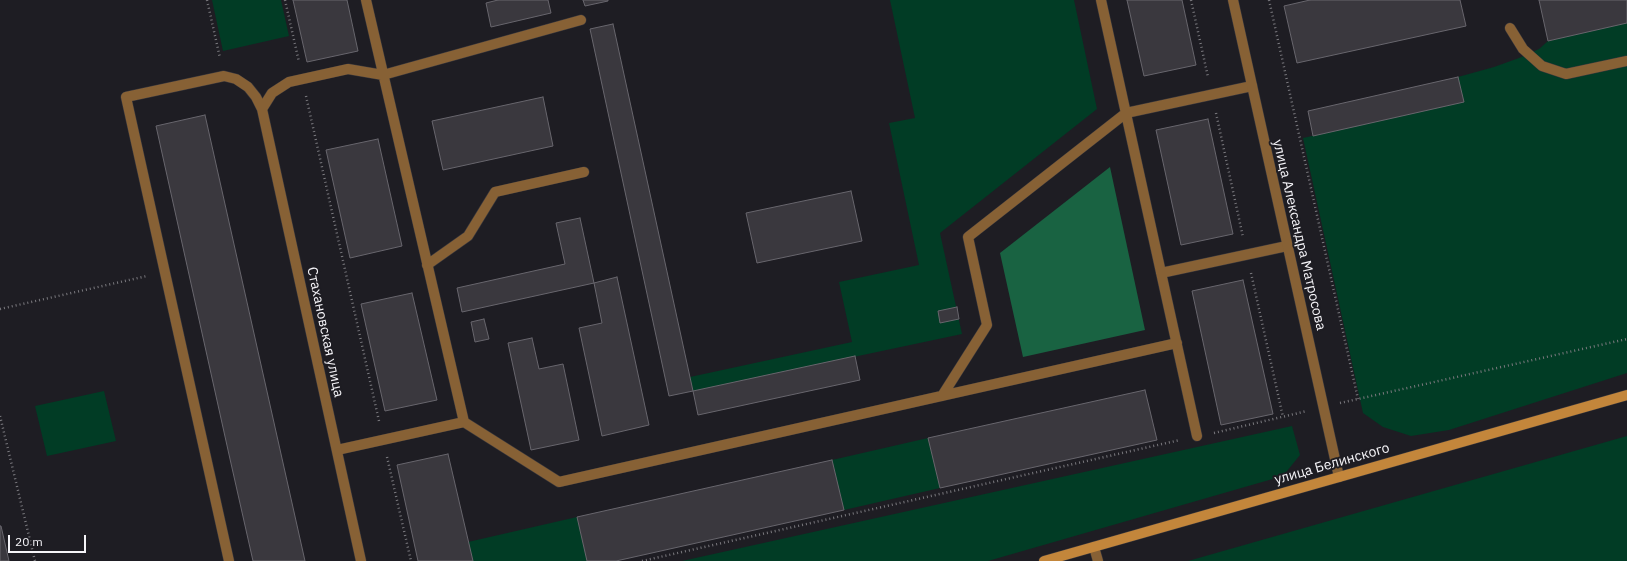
<!DOCTYPE html>
<meta charset="utf-8">
<style>
body{margin:0}
#map{position:relative;width:1627px;height:561px;overflow:hidden;background:#1e1d23;font-family:"IBM Plex Sans",sans-serif}
canvas{display:block}
.scale{position:absolute;left:8px;top:535px;width:78px;height:18px;box-sizing:border-box;border:2px solid #f5f4f8;border-top:0;padding-left:5px;font-size:12px;line-height:14px;white-space:nowrap;color:#f5f4f8;-webkit-text-stroke:3px #1e1d23;paint-order:stroke}
</style>
<div id="map">
<canvas width="1627" height="561"></canvas>
<div class="scale">20 m</div>
</div>
<script>
const c = document.querySelector('canvas').getContext('2d');
c.lineJoin = 'round';
function paint(path, color) { c.fillStyle = color; c.fill(path, 'evenodd'); }
const toPath = rows => new Path2D(rows.map(r => 'M' + r).join(''));
function stroke(path, color, width, dash) { c.strokeStyle = color; c.lineWidth = width; c.lineCap = dash ? 'butt' : 'round'; c.setLineDash(dash || []); c.stroke(path); }
function write(font, color, halo, rows, align = 'center') {
  c.font = font + ' "IBM Plex Sans",sans-serif'; c.lineWidth = 4; c.setLineDash([]); c.textBaseline = 'middle'; c.strokeStyle = halo; c.fillStyle = color; for (const [text, x, y, turn = 0] of rows) {
    c.save(); c.translate(x, y); c.rotate((+turn || 0) * Math.PI / 180); c.textAlign = isNaN(turn) ? turn : align; if (halo) c.strokeText(text, 0, 0); c.fillText(text, 0, 0); c.restore();
  }
}
paint(toPath([
 [212,0,281,0,289,36,223,51],
 [890,0,1074,0,1097,109,940,233,962,334,693,391,690,377,852,342,839,282,919,265,889,123,915,118],
 [1627,23,1627,373,1449,430,1411,436,1383,427,1363,413,1303,138,1463,102,1458,77,1494,67,1519,58,1539,49,1548,41],
 [104,391,116,441,47,456,35,406],
 [1292,426,1300,455,1283,476,988,561,682,561],
 [1627,436,1627,561,1188,561],
 [928,438,940,488,844,510,832,460],
 [577,517,587,561,473,561,468,542]
]), '#013c25');
paint(toPath([
 [1110,167,1145,330,1023,357,1000,253]
]), '#196342');
const building = toPath([
 [293,0,347,0,358,51,307,62,293,0],
 [498,0,548,0,551,13,491,27,486,3,498,0],
 [583,0,608,0,608,1,585,6,583,0],
 [1127,0,1182,0,1196,65,1144,76,1127,0],
 [1310,0,1460,0,1466,26,1297,63,1284,6,1310,0],
 [1539,0,1627,0,1627,23,1548,41,1539,0],
 [613,24,693,391,669,396,590,29,613,24],
 [1458,77,1464,102,1313,136,1308,111,1458,77],
 [543,97,553,146,443,170,432,121,543,97],
 [205,115,305,561,253,561,230,459,156,126,205,115],
 [1208,119,1233,234,1181,245,1156,130,1208,119],
 [378,139,402,246,350,258,326,150,378,139],
 [851,191,862,241,757,263,746,213,851,191],
 [580,218,594,283,462,312,457,288,565,264,556,223,580,218],
 [617,277,649,425,602,436,579,328,602,323,594,283,617,277],
 [1243,280,1273,414,1221,425,1192,291,1243,280],
 [412,293,437,400,385,411,361,304,412,293],
 [957,307,959,319,940,323,938,311,957,307],
 [484,319,489,339,475,342,471,322,484,319],
 [532,338,539,369,563,364,579,440,531,450,508,343,532,338],
 [855,356,860,380,698,415,693,391,855,356],
 [1145,390,1157,440,940,488,928,438,1145,390],
 [448,454,473,561,418,561,397,465,448,454],
 [832,460,844,510,616,561,587,561,577,517,832,460],
 [0,526,1,526,9,561,0,561,0,526]
]);
paint(building, '#3a383e');
stroke(building, '#68666d', 1);
const lane = toPath([
 [366,0,464,422,559,482,1177,343],
 [1101,0,1197,436],
 [1510,28,1523,49,1542,66,1566,74,1627,61],
 [262,109,361,561],
 [427,265,468,236,495,192,584,172],
 [1161,273,1287,246],
 [942,396,987,325,968,237,1126,113,1252,86],
 [337,450,464,422],
 [1094,547,1098,561],
 [229,561,126,97,224,76,236,79,248,87,256,97,262,109,272,93,289,82,348,69,383,75,581,20]
]);
const street = toPath([
 [1233,0,1339,477]
]);
const secondary = toPath([
 [1044,561,1627,395]
]);
stroke(lane, '#38373d', 11);
stroke(street, '#38373d', 11);
stroke(secondary, '#38373d', 11);
stroke(toPath([
 [207,0,220,58],
 [285,0,299,62],
 [1191,0,1208,77],
 [1269,0,1358,399],
 [306,96,379,421],
 [1216,113,1243,237],
 [1251,273,1283,417],
 [0,309,147,276],
 [1340,403,1627,339],
 [0,416,35,561],
 [1214,433,1307,411],
 [387,457,411,561],
 [642,561,1180,440]
]), '#7a797e', 2.5, [1, 3]);
stroke(lane, '#876135', 10);
stroke(street, '#876135', 10);
stroke(secondary, '#c3863b', 10);
write('14px', '#f5f4f8', '#1e1d23', [
 ["улица Александра Матросова",1299,235,77],
 ["Стахановская улица",325,332,78],
 ["улица Белинского",1332,464,-16]
]);
</script>
